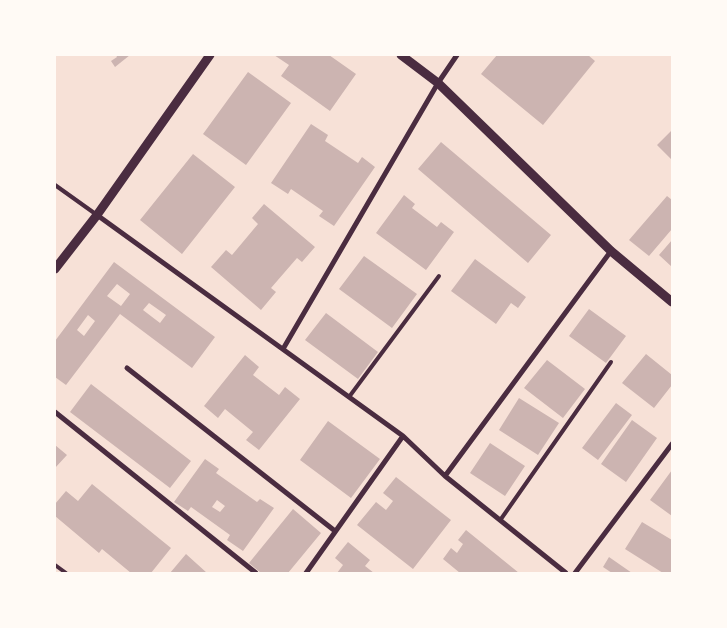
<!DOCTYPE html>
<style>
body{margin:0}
#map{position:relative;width:727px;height:628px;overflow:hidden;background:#f7e1d7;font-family:"Archivo Narrow",sans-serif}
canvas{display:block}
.frame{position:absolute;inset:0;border:56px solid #fffaf5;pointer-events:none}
</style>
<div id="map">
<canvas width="727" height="628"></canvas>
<div class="frame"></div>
</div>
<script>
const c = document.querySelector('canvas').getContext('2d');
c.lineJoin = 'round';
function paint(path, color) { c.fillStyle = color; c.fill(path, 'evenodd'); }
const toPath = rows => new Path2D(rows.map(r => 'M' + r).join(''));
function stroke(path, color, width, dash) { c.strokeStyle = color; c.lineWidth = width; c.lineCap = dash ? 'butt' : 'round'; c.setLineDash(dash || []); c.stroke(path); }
paint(toPath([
 [116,55,130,55,115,67,111,61,117,57],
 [274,55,329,55,356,74,330,111,281,76,289,65],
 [497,55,588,55,595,61,543,125,481,74],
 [248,72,291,103,246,165,203,134],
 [311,124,328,135,325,141,358,163,362,157,375,167,334,226,319,216,323,211,291,189,288,194,271,183],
 [672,130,672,160,657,145],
 [441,142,551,235,528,263,418,169],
 [193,154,235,187,182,254,140,220],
 [404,195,415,204,412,208,437,227,441,222,454,232,426,270,376,233],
 [667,196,672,200,672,229,649,256,629,240],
 [264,204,315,247,302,262,297,258,271,288,276,292,261,310,211,267,226,250,232,255,258,224,252,218],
 [672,240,672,267,659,255],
 [364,256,417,294,392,328,339,289],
 [475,259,526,297,518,308,511,303,496,324,451,291],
 [114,262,215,337,192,368,120,314,66,385,55,377,55,341],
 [117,284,130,294,121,306,107,296],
 [149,303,166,315,160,323,143,310],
 [88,315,95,321,84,336,77,330],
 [589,309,626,336,606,363,569,336],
 [326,313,378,352,358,379,305,340],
 [646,354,672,375,672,385,654,408,622,383],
 [245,355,259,367,253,375,279,395,285,387,300,399,259,450,246,440,253,432,225,409,218,418,204,406],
 [547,360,585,389,563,418,524,388],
 [91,384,191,461,170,488,70,412],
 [519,398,559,423,538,455,499,430],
 [616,403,632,415,598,460,582,448],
 [632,420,657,438,626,482,601,464],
 [328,421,380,459,351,498,300,460],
 [490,443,525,466,505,496,470,473],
 [55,445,67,455,55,468],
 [205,459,219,469,216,473,257,502,260,499,274,508,243,551,227,540,230,535,191,507,188,511,174,502],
 [217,500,225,506,220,512,212,507],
 [672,470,672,516,650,500],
 [396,477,451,520,413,569,357,525,376,502,386,510,393,501,383,493],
 [92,484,171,548,151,573,131,573,102,549,99,553,55,516,55,504,66,491,78,501],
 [293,509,321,533,288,573,261,573,249,563],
 [642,522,672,540,672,573,663,573,625,549],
 [466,530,519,573,460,573,443,559,451,548,457,553,463,544,458,540],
 [348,542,370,560,365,566,374,573,337,573,343,565,335,558],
 [186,554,207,573,170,573],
 [609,557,632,573,612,573,603,567]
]), '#ccb4b1');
stroke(toPath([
 [55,185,97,215],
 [349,397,439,276],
 [501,519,611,362],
 [55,565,66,573]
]), '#4a2c40', 4);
stroke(toPath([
 [97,215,403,436,445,476,566,573],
 [283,349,438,83,457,55],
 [127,368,335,531],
 [55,412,256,573],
 [445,476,611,251],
 [306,573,403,436],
 [575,573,672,444]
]), '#4a2c40', 5);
stroke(toPath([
 [401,55,438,83,611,251,672,302],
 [55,269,97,215,210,55]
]), '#4a2c40', 9);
</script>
